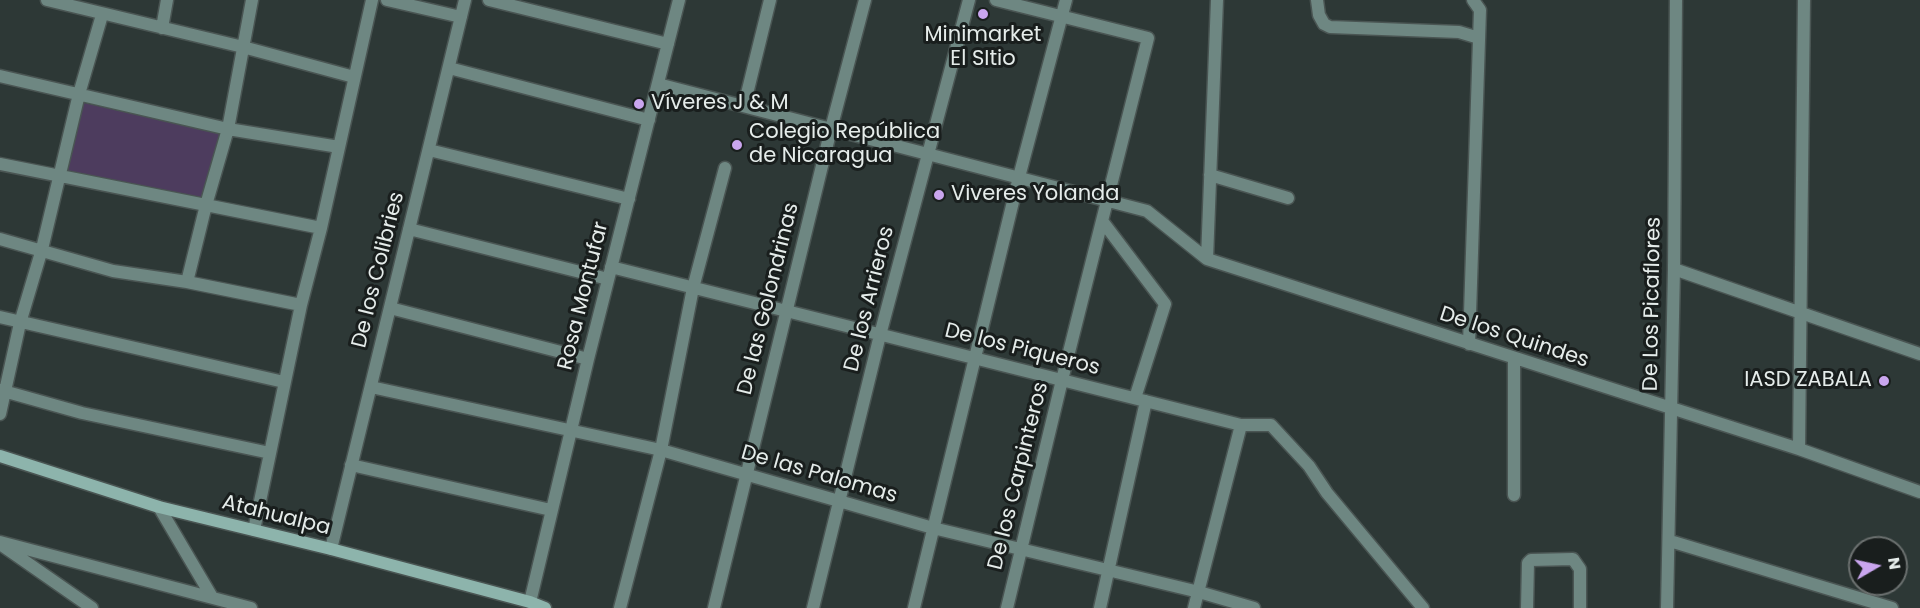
<!DOCTYPE html>
<meta charset="utf-8">
<style>
body{margin:0}
#map{position:relative;width:1920px;height:608px;overflow:hidden;background:#2d3836;font-family:Poppins,sans-serif}
canvas{display:block}
.north{position:absolute;left:1848px;top:536px;width:60px;height:60px;box-sizing:border-box;background:#191e1d;border:2px solid #6b706f;border-radius:50%;rotate:81deg;font-size:16px;font-weight:700;line-height:24px;text-align:center;color:#e5ecea}
.north::after{content:'';display:block;margin:auto;width:21px;height:27px;background:#c9a5ee;clip-path:polygon(50% 0,100% 100%,50% 72%,0 100%)}
</style>
<div id="map">
<canvas width="1920" height="608"></canvas>
<div class="north">N</div>
</div>
<script>
const c = document.querySelector('canvas').getContext('2d');
c.lineJoin = 'round';
function paint(path, color) { c.fillStyle = color; c.fill(path, 'evenodd'); }
const toPath = rows => new Path2D(rows.map(r => 'M' + r).join(''));
function stroke(path, color, width, dash) { c.strokeStyle = color; c.lineWidth = width; c.lineCap = dash ? 'butt' : 'round'; c.setLineDash(dash || []); c.stroke(path); }
function write(font, color, halo, rows, align = 'center') {
  c.font = font + ' Poppins,sans-serif'; c.lineWidth = 6; c.setLineDash([]); c.textBaseline = 'middle'; c.strokeStyle = halo; c.fillStyle = color; for (const [text, x, y, turn = 0] of rows) {
    c.save(); c.translate(x, y); c.rotate((+turn || 0) * Math.PI / 180); c.textAlign = isNaN(turn) ? turn : align; if (halo) c.strokeText(text, 0, 0); c.fillText(text, 0, 0); c.restore();
  }
}
paint(toPath([
 [80,102,222,134,206,201,63,175]
]), '#4d3c5e');
const street = toPath([
 [47,0,243,47,354,77],
 [387,0,461,17],
 [489,0,668,44],
 [996,0,1148,38,1062,380,1007,608],
 [1317,0,1319,15,1324,24,1330,27,1459,32,1479,38],
 [162,28,167,0],
 [449,68,649,120],
 [0,76,228,129,339,147],
 [658,84,1147,211,1207,259,1799,449,1920,492],
 [744,106,770,0],
 [429,150,629,199],
 [0,164,321,228],
 [1210,175,1288,198],
 [1103,222,1165,304,1135,398],
 [409,229,608,279],
 [0,239,113,271,187,282,301,305],
 [1207,259,1217,0],
 [611,267,1241,425,1271,425,1309,466,1327,493,1423,608],
 [1674,269,1920,354],
 [187,282,206,205,228,129,252,0],
 [390,308,588,359],
 [0,317,284,382],
 [1469,344,1480,10,1473,0],
 [371,387,661,450,933,528,1199,592,1254,608],
 [0,390,82,413,270,453],
 [0,414,20,323,42,249,79,94,102,15],
 [1799,449,1804,0],
 [351,465,551,510],
 [1514,495,1514,359],
 [159,507,212,597],
 [254,530,301,305,321,228,372,0],
 [1670,541,1892,608],
 [0,542,251,608],
 [3,546,92,608],
 [331,549,465,0],
 [530,602,588,359,679,0],
 [620,608,661,450,693,288,725,168],
 [714,608,831,129,865,0],
 [813,608,880,335,969,0],
 [914,608,1019,177,1066,0],
 [1100,608,1146,401],
 [1194,608,1241,425],
 [1527,608,1528,563,1531,560,1573,559,1580,569,1580,608],
 [1667,608,1674,269,1676,0]
]);
const secondary = toPath([
 [0,456,159,507,331,549,530,602,545,608]
]);
stroke(street, '#4a5553', 15);
stroke(secondary, '#4a5553', 15);
stroke(street, '#6e8782', 12);
stroke(secondary, '#8db4ac', 12);
for (const [x, y, r, color] of [
 [983,14,6,"#c9a5ee"],
 [639,104,6,"#c9a5ee"],
 [737,145,6,"#c9a5ee"],
 [939,195,6,"#c9a5ee"],
 [1884,381,6,"#c9a5ee"]
]) { const dot = new Path2D(); dot.arc(x, y, r, 0, 2 * Math.PI); c.fillStyle = color; c.fill(dot); stroke(dot, '#191e1d', 2); }
write('21px', '#e5ecea', '#191e1d', [
 ["Minimarket",983,36,"center"],
 ["El SItio",983,60,"center"],
 ["Víveres J & M",651,104],
 ["Colegio República",749,133],
 ["de Nicaragua",749,157],
 ["Viveres Yolanda",951,195],
 ["IASD ZABALA",1872,381,"right"]
], 'left');
write('21px', '#e5ecea', '#191e1d', [
 ["De los Colibries",379,270,-76],
 ["Rosa Montufar",584,296,-76],
 ["De las Golondrinas",769,299,-76],
 ["De los Arrieros",870,299,-76],
 ["De Los Picaflores",1653,304,-89],
 ["De los Quindes",1514,338,18],
 ["De los Piqueros",1022,350,14],
 ["De las Palomas",819,475,16],
 ["De los Carpinteros",1019,476,-76],
 ["Atahualpa",276,516,14]
]);
</script>
